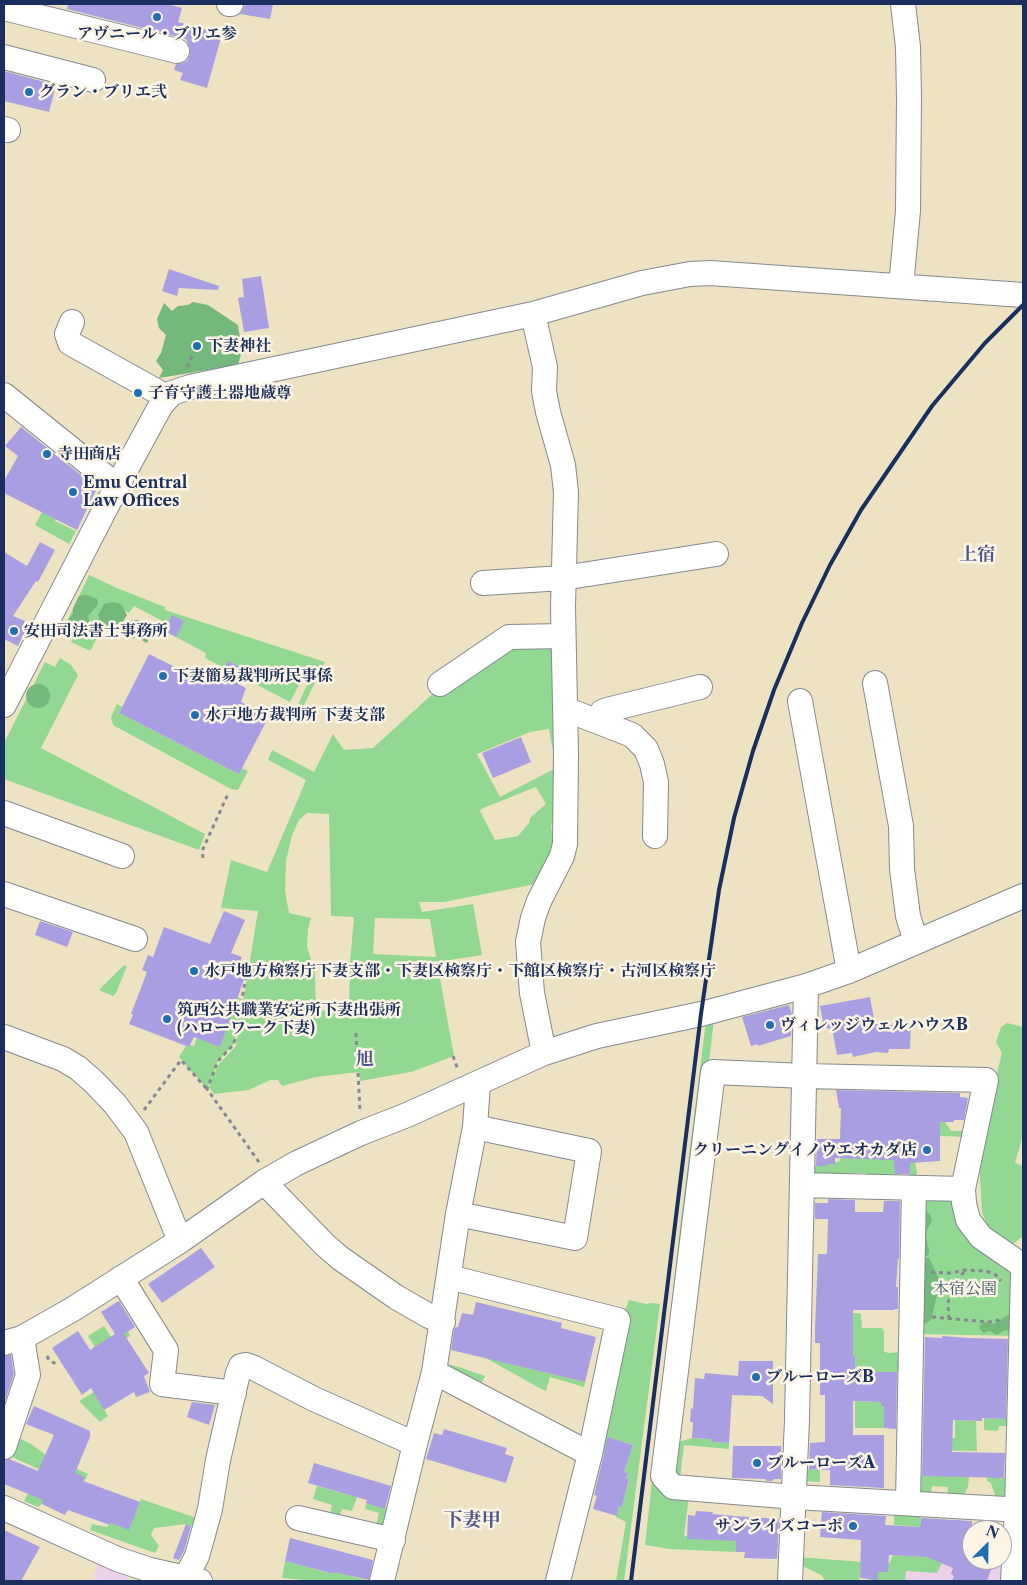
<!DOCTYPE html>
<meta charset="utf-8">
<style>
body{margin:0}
#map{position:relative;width:1027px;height:1585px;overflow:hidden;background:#ede3c2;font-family:"Libre Caslon Text",serif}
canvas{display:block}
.frame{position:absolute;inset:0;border:5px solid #1b2f5e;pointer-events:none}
.north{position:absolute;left:962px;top:1520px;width:50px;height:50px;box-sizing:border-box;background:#fcf5e5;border:1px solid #a2a6af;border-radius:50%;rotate:23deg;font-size:14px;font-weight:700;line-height:20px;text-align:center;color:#1b2f5e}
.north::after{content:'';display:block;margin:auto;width:18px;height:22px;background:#1f6fb2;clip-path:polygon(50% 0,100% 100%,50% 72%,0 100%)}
</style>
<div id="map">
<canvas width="1027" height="1585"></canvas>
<div class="frame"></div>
<div class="north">N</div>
</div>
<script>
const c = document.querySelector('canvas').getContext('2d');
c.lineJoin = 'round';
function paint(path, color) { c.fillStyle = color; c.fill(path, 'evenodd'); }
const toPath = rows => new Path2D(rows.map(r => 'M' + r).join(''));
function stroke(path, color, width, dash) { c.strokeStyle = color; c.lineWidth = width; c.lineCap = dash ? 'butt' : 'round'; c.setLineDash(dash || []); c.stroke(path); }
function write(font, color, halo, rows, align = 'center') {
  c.font = font + ' "Libre Caslon Text","Noto Serif JP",serif'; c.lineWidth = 5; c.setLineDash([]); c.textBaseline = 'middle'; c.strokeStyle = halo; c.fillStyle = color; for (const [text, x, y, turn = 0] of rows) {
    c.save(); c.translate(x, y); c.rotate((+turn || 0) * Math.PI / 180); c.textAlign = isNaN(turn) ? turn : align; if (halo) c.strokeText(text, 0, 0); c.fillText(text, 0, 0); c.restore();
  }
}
paint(toPath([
 [939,1548,972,1560,1002,1560,1002,1551,1013,1581,899,1581,899,1566],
 [99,1563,129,1574,126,1581,100,1581,93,1577]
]), '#ecd1ea');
paint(toPath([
 [49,499,62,505,55,521,76,531,69,544,35,525],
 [89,575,117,588,165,607,165,610,325,662,303,707,297,707,311,676,305,673,290,702,205,658,206,653,163,630,166,623,134,606,129,613,120,608,111,608,91,650,88,650,71,642,73,637,62,632],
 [552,641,557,751,552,747,549,729,530,732,477,754,500,797,562,765,558,822,551,825,552,832,558,833,541,883,444,902,419,902,422,912,473,904,482,955,437,962,454,1056,411,1072,360,1081,359,1072,316,1077,282,1086,278,1080,270,1080,249,1090,214,1094,209,1087,212,1077,220,1063,236,1046,258,911,221,908,231,860,267,872,306,780,268,760,272,750,314,772,333,734,344,750,373,748,439,688,506,644],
 [536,787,546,804,530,818,529,823,518,836,495,840,480,811,481,809],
 [307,813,329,814,331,916,354,917,350,963,349,1009,316,1011,315,973,307,947,308,928,311,918,289,913,285,891,286,861,292,835,299,820],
 [375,918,430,919,436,957,373,954],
 [60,658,71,665,78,675,41,748,205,834,199,850,4,779,4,743,45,662,55,667],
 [117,704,122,707,119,713,239,774,242,768,248,771,239,788,238,790,231,789,113,725,111,717],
 [124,965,127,966,116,993,113,996,99,990],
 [237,996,242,1000,235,1040,233,1045,218,1061,207,1089,179,1057,186,1046,189,1047,190,1045,194,1046,197,1037,220,1047],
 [714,1019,659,1488,663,1494,689,1496,684,1536,742,1541,736,1542,736,1552,670,1549,645,1545,681,1219,706,1021],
 [1007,1023,1023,1027,1023,1135,1015,1163,1023,1166,1023,1236,1012,1245,989,1230,982,1212,979,1160,980,1141,1002,1053,996,1042,1001,1027],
 [923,1122,945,1122,951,1131,961,1131,965,1133,965,1137,922,1135],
 [840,1158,914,1158,917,1172,916,1176,910,1179,910,1166,895,1167,895,1176,868,1179,867,1173,841,1173,841,1180,819,1180,808,1166,827,1166,827,1164,840,1161],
 [930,1196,951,1198,1014,1267,1016,1336,917,1334,924,1201],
 [629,1300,646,1304,653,1303,660,1304,624,1581,616,1581,626,1522,616,1517,619,1507,622,1507,629,1480,626,1479,628,1473,624,1472,633,1445,611,1438,605,1455,597,1453,624,1313],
 [858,1313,861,1314,862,1328,882,1328,884,1331,884,1351,888,1353,902,1352,903,1373,855,1372,855,1356,848,1356,851,1348,853,1347,853,1334,848,1334,842,1314],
 [104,1326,113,1340,128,1331,130,1336,99,1354,88,1336],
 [486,1358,585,1382,584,1387,550,1377,546,1391,543,1390],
 [443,1363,459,1367,485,1376,479,1389],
 [94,1392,108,1416,100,1422,79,1401],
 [855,1401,881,1402,882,1406,902,1406,902,1409,894,1409,884,1417,884,1428,855,1428],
 [984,1418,1010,1419,1009,1426,999,1426,998,1431,984,1430],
 [955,1420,976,1421,977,1451,928,1450,928,1436,955,1438],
 [707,1427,713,1428,712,1442,729,1443,729,1449,684,1445,680,1478,677,1483,668,1469,672,1444,692,1438,706,1439],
 [13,1435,31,1444,46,1455,88,1474,79,1491,53,1479,42,1504,38,1507,24,1501,39,1469,5,1454],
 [802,1447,808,1448,808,1469,820,1470,820,1482,802,1481],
 [919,1476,969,1476,968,1487,963,1496,947,1497,948,1487,932,1486,931,1494,929,1497,914,1490],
 [987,1477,1013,1478,1012,1494,997,1502,991,1483,987,1481],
 [317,1486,357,1497,352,1511,342,1509,338,1520,329,1519,332,1505,313,1499],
 [141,1499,202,1520,200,1529,186,1524,154,1528,151,1535,159,1546,155,1553,90,1530,92,1524,107,1527,111,1523,129,1529],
 [366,1503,388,1509,387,1528,375,1530,379,1513,365,1509],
 [894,1509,921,1511,920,1527,894,1525],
 [893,1555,931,1557,942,1563,937,1573,906,1571,905,1581,868,1581,869,1564,861,1564,859,1581,826,1581,821,1575,801,1565,798,1557,889,1564],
 [285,1561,333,1574,336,1567,344,1574,369,1581,316,1581,282,1578]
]), '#92d892');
paint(toPath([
 [193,302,208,305,238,325,242,351,238,365,159,378,163,370,156,361,161,353,166,335,159,328,157,319,164,303,172,311,178,306,188,305],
 [87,595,97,599,98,602,97,606,88,616,90,625,88,632,80,634,75,633,70,627,68,620,73,614,73,608,79,596],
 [112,602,121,604,127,615,121,625,118,626,114,625,109,628,106,628,100,622,98,615,104,604],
 [131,620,138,620,147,626,150,636,147,643,143,641,139,636,133,638,129,637,123,629,123,625],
 '26 696a12 12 0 1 1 24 0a12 12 0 1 1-24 0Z',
 [924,1211,930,1214,932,1221,927,1230,926,1237,929,1249,929,1254,927,1256,922,1256],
 [925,1258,929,1258,931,1262,939,1279,939,1287,931,1320,924,1324,916,1323,921,1261],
 [1008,1315,1012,1315,1011,1332,1005,1330,997,1335,990,1331,984,1333,979,1328,983,1322,994,1324]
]), '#75b87c');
paint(toPath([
 [68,4,167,4,182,8,178,22,222,34,207,88,180,80,183,73,174,70,176,64,181,64,187,61,190,55,190,48,186,39,67,9],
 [245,4,273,4,270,19,240,14,243,10],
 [4,71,56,85,49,112,4,101],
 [169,269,219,286,218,290,179,288,177,296,162,291],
 [261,276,269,328,244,332,238,298,244,297,242,279],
 [21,427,97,488,77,530,4,493,4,481,18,456,5,446],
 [40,542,55,550,38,582,36,581,13,616,29,623,18,646,4,639,4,552,27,566],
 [172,615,184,621,176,637,164,631],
 [149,654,209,684,212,679,218,682,228,661,245,669,238,684,246,688,241,702,269,716,239,774,119,713],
 [521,737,531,762,493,778,482,753],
 [224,911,245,920,231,953,242,957,237,971,246,974,220,1047,194,1037,189,1047,129,1024,133,1015,131,1014,147,972,142,970,148,955,153,957,164,927,210,944],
 [40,921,73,932,67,947,35,935],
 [870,997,875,1024,911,1026,910,1049,889,1049,888,1053,876,1052,853,1057,852,1053,837,1055,832,1028,827,1029,827,1027,824,1027,820,1006],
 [789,1005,792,1014,791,1036,758,1046,758,1044,751,1046,742,1017],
 [836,1090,960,1093,960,1097,968,1098,964,1120,954,1120,954,1122,940,1122,940,1161,910,1163,910,1174,895,1174,894,1160,835,1158,835,1164,827,1164,827,1166,816,1166,817,1139,840,1139,841,1108,839,1108],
 [828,1199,855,1200,855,1212,883,1212,884,1201,900,1201,899,1259,898,1259,896,1287,898,1287,898,1309,895,1309,894,1310,853,1310,853,1356,855,1356,855,1372,897,1372,896,1429,884,1428,884,1406,881,1406,881,1402,853,1401,853,1435,884,1435,884,1488,830,1485,830,1470,809,1469,810,1443,825,1442,825,1395,820,1395,820,1343,815,1343,815,1328,818,1254,827,1254,828,1219,815,1219,815,1203,828,1203],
 [201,1248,215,1267,162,1303,148,1284],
 [119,1301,135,1327,124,1334,149,1373,144,1376,150,1392,136,1397,134,1392,104,1410,91,1388,82,1395,52,1348,78,1331,90,1350,115,1334,101,1312],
 [476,1302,562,1323,561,1328,596,1337,585,1382,451,1350,454,1329,456,1327,458,1327,462,1313,473,1315],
 [942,1336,969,1338,1008,1339,1006,1419,982,1418,982,1421,953,1420,952,1452,1005,1453,1004,1478,922,1476,925,1337,942,1338],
 [11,1355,14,1374,4,1404,4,1356],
 [739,1361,773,1361,773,1404,762,1396,732,1395,729,1443,712,1442,712,1439,692,1438,693,1422,690,1422,691,1408,693,1409,695,1378,704,1379,705,1373,738,1376],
 [192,1402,215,1405,209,1425,187,1417],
 [34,1406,90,1431,90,1437,75,1473,85,1477,83,1481,140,1502,129,1530,111,1523,110,1525,68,1510,65,1515,42,1504,43,1500,4,1484,4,1460,9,1459,38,1471,54,1435,26,1424],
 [444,1429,507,1448,505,1454,514,1457,506,1483,426,1459,434,1433,442,1435],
 [608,1437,633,1445,624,1472,628,1473,626,1479,629,1479,622,1507,619,1507,617,1516,593,1509,597,1496,594,1495],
 [733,1446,781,1446,781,1479,774,1479,772,1481,767,1481,765,1479,732,1478],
 [314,1463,391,1486,385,1509,366,1503,367,1500,308,1483],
 [696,1511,713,1512,712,1514,734,1516,779,1519,777,1559,744,1558,745,1552,736,1552,736,1541,687,1539,688,1515,695,1516],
 [822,1512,886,1516,885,1525,920,1527,921,1518,972,1521,972,1560,985,1560,984,1563,992,1567,987,1581,952,1581,954,1576,951,1574,953,1568,927,1557,889,1555,888,1572,878,1572,878,1580,860,1578,861,1540,820,1537],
 [186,1524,191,1526,184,1551,179,1560,173,1558],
 [4,1530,40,1547,21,1581,4,1581],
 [290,1538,373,1560,369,1580,334,1572,334,1574,285,1561]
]), '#aa9ee2');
const minor = toPath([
 [229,4,231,4],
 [4,8,177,51],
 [4,57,93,80],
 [4,129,8,130],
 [901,286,908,211,909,98,908,47,903,4],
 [533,314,545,367,544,391,548,412,563,465,566,492,563,607,566,754,565,844,562,856,539,901,533,918,528,942,532,993,544,1053],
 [72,322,67,334,70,343,167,397],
 [4,395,117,486],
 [483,583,563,578,716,554],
 [875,683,901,826,902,869,908,916,916,942],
 [440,684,509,637,563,636],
 [800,701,849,971],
 [4,705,117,486,161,405,172,393,190,387,533,314,642,283,690,274,710,273,1023,295],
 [565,709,632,735,646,749,652,764,656,782,655,836],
 [597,721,602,712,607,710,700,687],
 [4,813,122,856],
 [4,894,135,939],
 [4,1037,63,1059,78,1068,94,1082,115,1104,136,1132,180,1241],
 [264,1182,325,1245,340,1258,396,1297,429,1316,443,1322],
 [802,1185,963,1189],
 [458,1214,575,1238,589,1151,475,1127],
 [1023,1266,981,1237,968,1220,964,1203,963,1189,986,1080,805,1076,713,1072,663,1476,673,1487,795,1497,1023,1510],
 [449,1277,618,1320,590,1454],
 [121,1278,166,1350,162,1384,234,1393],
 [4,1343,22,1338,73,1309,180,1241,264,1182,297,1163,361,1133,407,1115,544,1053,597,1036,701,1014,806,986,849,971,1023,896],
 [434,1372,590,1454,558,1581],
 [4,1447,28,1375,22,1338],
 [908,1502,914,1188],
 [4,1508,117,1559,150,1570,200,1581],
 [298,1518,393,1540],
 [184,1581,197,1556,204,1531,210,1509,218,1460,238,1373,241,1366,246,1365,254,1368,314,1399,415,1444],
 [382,1581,415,1444,434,1372,458,1214,475,1127,478,1084],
 [790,1581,797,1420,806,986],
 [1013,1581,1017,1510,1023,1273]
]);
stroke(minor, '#848990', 26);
stroke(toPath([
 [187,367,194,352],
 [203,858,202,851,228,794],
 [246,976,235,1040,233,1045,218,1061,207,1089,259,1162],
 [356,1033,360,1112],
 [453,1056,458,1070],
 [144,1110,181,1060,207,1089],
 [931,1272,949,1273,966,1270,986,1271,996,1275,1001,1281],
 [932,1317,989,1322,999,1320,1002,1318],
 [949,1319,948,1304,950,1292,953,1284,965,1271],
 [47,1356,49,1360,54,1363,58,1361]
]), '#848990', 3, [4, 4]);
stroke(minor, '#fff', 24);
stroke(toPath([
 [631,1581,701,1014,719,890,734,818,753,751,774,690,802,623,830,565,861,510,932,406,985,343,1023,305]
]), '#1b2f5e', 4);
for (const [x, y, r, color] of [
 [157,17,5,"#1f6fb2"],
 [29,92,5,"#1f6fb2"],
 [197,346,5,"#1f6fb2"],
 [138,393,5,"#1f6fb2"],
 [47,454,5,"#1f6fb2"],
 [73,492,5,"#1f6fb2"],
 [14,631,5,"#1f6fb2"],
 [163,676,5,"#1f6fb2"],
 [195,715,5,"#1f6fb2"],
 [194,971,5,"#1f6fb2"],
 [167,1019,5,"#1f6fb2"],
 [770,1025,5,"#1f6fb2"],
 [927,1150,5,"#1f6fb2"],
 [756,1377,5,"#1f6fb2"],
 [757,1463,5,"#1f6fb2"],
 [853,1526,5,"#1f6fb2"]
]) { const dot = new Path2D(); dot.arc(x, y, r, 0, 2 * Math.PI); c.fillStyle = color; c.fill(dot); stroke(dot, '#fcf5e5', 2); }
write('bold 16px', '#1b2f5e', '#fcf5e5', [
 ["アヴニール・ブリエ参",157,34,"center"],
 ["グラン・ブリエ弐",39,92],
 ["下妻神社",207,346],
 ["子育守護土器地蔵尊",148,393],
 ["寺田商店",57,454],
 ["Emu Central",83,483],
 ["Law Offices",83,501],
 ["安田司法書士事務所",24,631],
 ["下妻簡易裁判所民事係",173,676],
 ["水戸地方裁判所 下妻支部",205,715],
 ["水戸地方検察庁下妻支部・下妻区検察庁・下館区検察庁・古河区検察庁",204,971],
 ["筑西公共職業安定所下妻出張所",177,1010],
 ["(ハローワーク下妻)",177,1028],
 ["ヴィレッジウェルハウスB",780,1025],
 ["クリーニングイノウエオカダ店",917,1150,"right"],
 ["ブルーローズB",766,1377],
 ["ブルーローズA",767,1463],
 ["サンライズコーポ",843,1526,"right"]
], 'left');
write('16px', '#39596b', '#fcf5e5', [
 ["本宿公園",965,1289]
]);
write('bold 18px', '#4d568c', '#fcf5e5', [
 ["上宿",977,555],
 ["旭",365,1060]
]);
write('bold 19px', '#4d568c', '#fcf5e5', [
 ["下妻甲",472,1521]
]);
</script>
